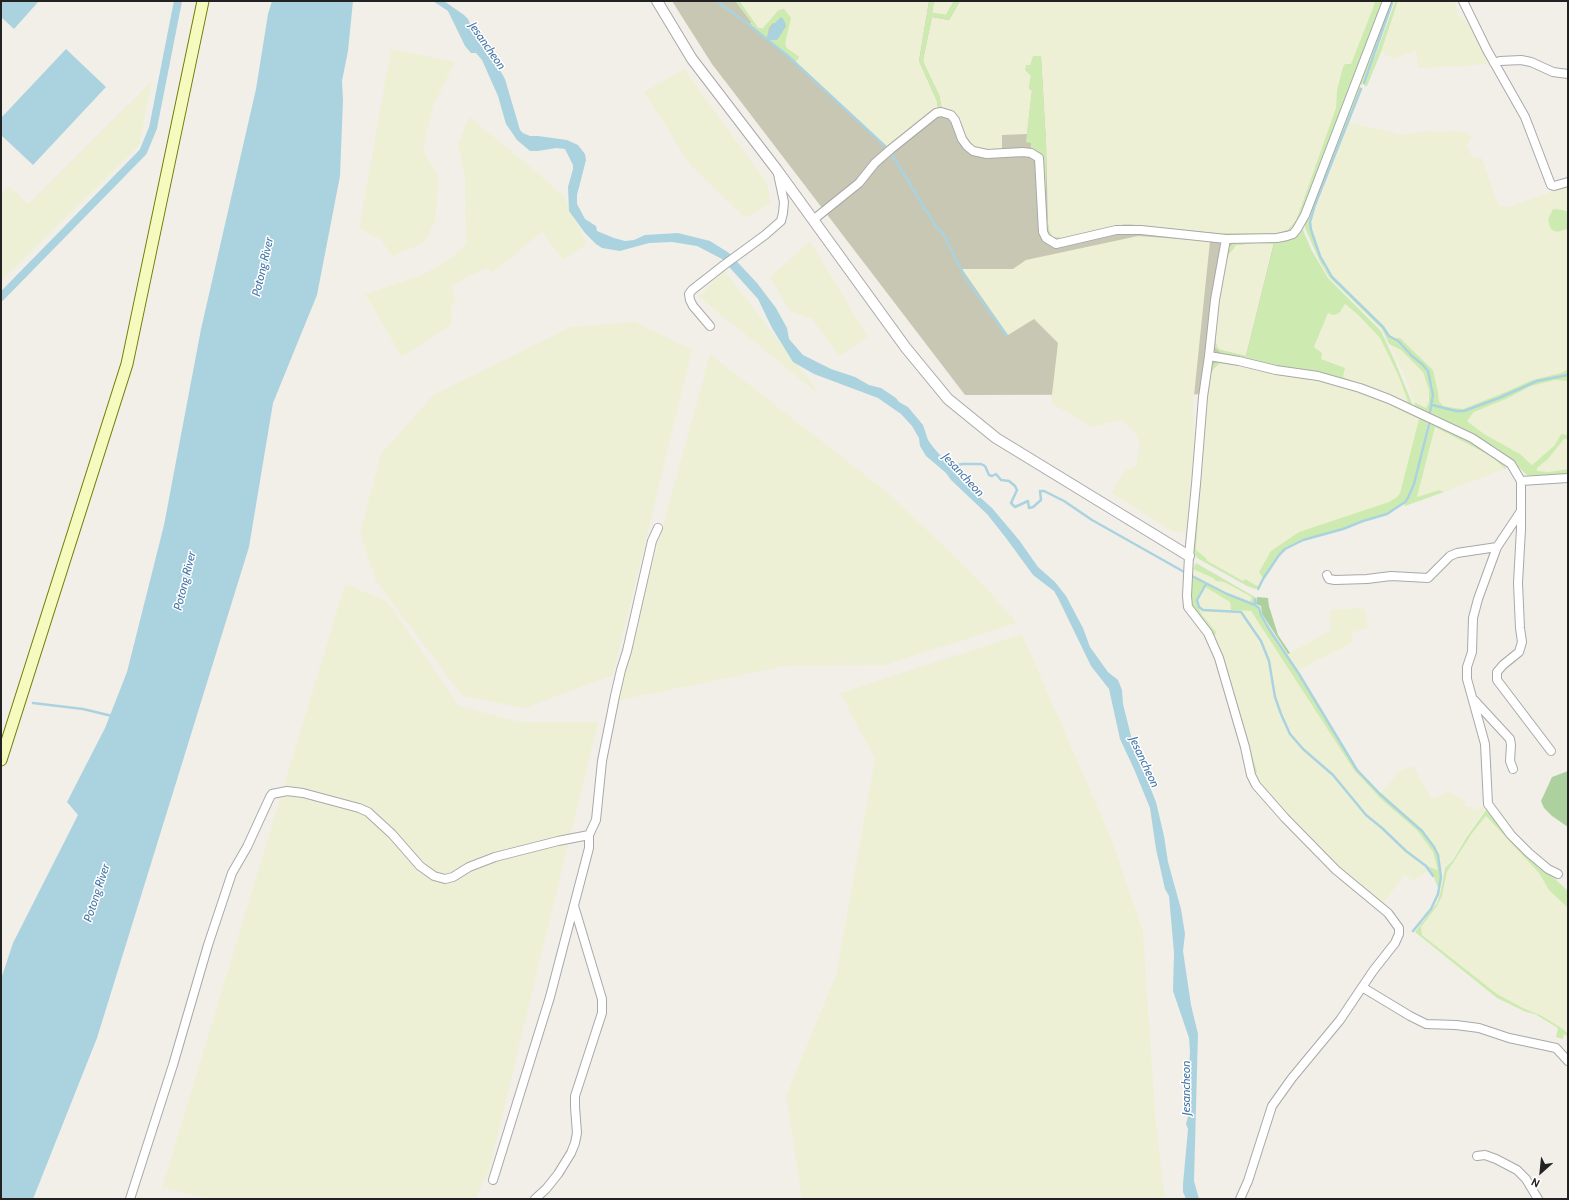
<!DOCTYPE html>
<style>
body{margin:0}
#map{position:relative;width:1569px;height:1200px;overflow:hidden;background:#f2efe9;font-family:Cabin,sans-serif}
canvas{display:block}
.frame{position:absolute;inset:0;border:2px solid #222;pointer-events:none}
.north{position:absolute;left:1521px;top:1152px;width:40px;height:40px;-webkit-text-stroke:3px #fff;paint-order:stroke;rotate:207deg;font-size:11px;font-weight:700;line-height:16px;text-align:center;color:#222}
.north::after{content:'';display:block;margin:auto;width:14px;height:18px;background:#222;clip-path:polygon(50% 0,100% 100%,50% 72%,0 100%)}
</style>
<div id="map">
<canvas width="1569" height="1200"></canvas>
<div class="frame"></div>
<div class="north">N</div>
</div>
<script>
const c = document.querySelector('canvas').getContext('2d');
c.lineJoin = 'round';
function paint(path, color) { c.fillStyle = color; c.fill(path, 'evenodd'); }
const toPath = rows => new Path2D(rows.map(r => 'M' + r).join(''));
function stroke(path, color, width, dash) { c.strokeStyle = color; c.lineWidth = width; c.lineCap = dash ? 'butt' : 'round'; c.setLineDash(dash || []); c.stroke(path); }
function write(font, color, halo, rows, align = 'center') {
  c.font = font + ' Cabin,sans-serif'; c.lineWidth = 3; c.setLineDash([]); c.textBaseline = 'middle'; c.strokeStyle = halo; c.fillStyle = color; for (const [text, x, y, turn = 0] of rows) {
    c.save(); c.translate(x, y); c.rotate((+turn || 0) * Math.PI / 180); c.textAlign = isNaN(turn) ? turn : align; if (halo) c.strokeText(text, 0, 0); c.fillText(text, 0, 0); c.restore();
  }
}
paint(toPath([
 [672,1,1287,1,1312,394,965,395,712,64]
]), '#c7c7b4');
paint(toPath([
 [739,1,929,1,919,61,937,101,938,109,889,149,795,62,799,57,786,48,785,44,787,15,784,9,778,11,763,29,758,28],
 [934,1,954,1,946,15,932,13],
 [960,1,1375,1,1373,8,1351,64,1337,90,1336,108,1309,184,1305,199,1296,221,1288,230,1274,234,1215,233,1126,224,1062,238,1053,237,1050,234,1048,224,1046,143,1041,56,1031,76,1029,88,1032,91,1027,134,1002,135,1002,150,976,150,942,109,939,95,925,66,923,60,932,17,949,20],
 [1398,1,1459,1,1455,2,1458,15,1472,27,1489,63,1469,66,1418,68,1416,51,1393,59,1381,52],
 [391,49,455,62,433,106,423,150,438,176,436,219,424,243,392,256,381,240,359,228],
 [684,69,767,183,771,203,745,218,691,166,644,92],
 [152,81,139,146,1,281,1,195,9,186,28,204],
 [469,117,526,163,564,196,587,244,563,260,542,232,492,273,486,268,451,286,456,301,451,307,451,325,402,357,365,294,424,274,451,258,466,244,465,177,458,144],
 [1349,123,1398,133,1399,135,1426,131,1439,132,1455,131,1466,133,1472,138,1466,145,1470,153,1474,158,1482,158,1498,204,1501,206,1508,207,1551,192,1568,187,1568,212,1563,210,1553,230,1557,232,1568,228,1568,369,1561,373,1532,380,1508,391,1463,409,1443,406,1439,401,1438,392,1433,370,1400,338,1393,338,1389,335,1383,327,1333,276,1326,267,1316,243,1311,229,1312,217],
 [1138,236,1210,241,1193,405,1194,446,1186,531,1174,532,1111,493,1125,470,1136,466,1140,444,1135,432,1120,420,1092,427,1051,403,1058,343,1034,319,1008,335,962,269,1013,269,1026,260],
 [810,241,868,337,839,356,812,319,790,311,770,277],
 [1256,243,1274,243,1246,356,1220,350,1217,347,1214,337,1224,270,1228,255,1236,245],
 [724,270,822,397,699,297],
 [1345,304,1380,338,1399,377,1408,402,1343,377,1345,368,1321,359,1314,348,1328,312,1340,312],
 [635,322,692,350,613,675,525,708,462,696,376,581,360,533,381,454,433,395,571,327],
 [1389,344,1401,350,1423,372,1429,390,1429,402,1426,408,1414,402,1404,375],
 [710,354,887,492,979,580,1017,623,884,665,786,666,615,701],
 [1220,363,1250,367,1267,373,1326,382,1355,390,1372,396,1419,419,1400,493,1397,497,1389,502,1299,532,1271,551,1259,572,1263,578,1259,587,1245,579,1244,581,1206,560,1207,559,1196,550,1206,404,1209,377,1214,368],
 [1555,380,1568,381,1568,435,1561,434,1554,446,1532,465,1520,454,1484,434,1467,421,1474,412,1506,399,1531,386],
 [1435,427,1485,453,1495,459,1505,469,1444,492,1439,490,1417,497],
 [1564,439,1568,439,1568,469,1549,472,1537,471,1537,468,1548,459],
 [1193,569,1220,582,1224,582,1250,596,1252,598,1250,602,1227,594,1191,575],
 [345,584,387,601,459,706,520,722,598,722,489,1170,475,1199,213,1199,162,1188],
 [1205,587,1230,602,1231,610,1203,609,1199,607,1198,600],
 [1198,608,1203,610,1240,612,1260,641,1265,650,1268,661,1274,697,1280,714,1290,734,1303,749,1332,775,1366,816,1381,828,1405,851,1425,867,1428,870,1421,876,1413,881,1405,875,1383,903,1336,865,1270,797,1258,783,1255,774,1257,772,1228,674,1215,637,1215,632],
 [1364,608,1369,627,1352,633,1352,643,1298,670,1288,654,1331,630,1330,610],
 [1241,611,1251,611,1354,770,1382,800,1417,830,1433,852,1438,870,1426,866,1406,850,1382,827,1367,815,1333,774,1303,748,1291,733,1275,697,1269,661,1266,650,1261,640],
 [1022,634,1111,838,1143,931,1155,1112,1165,1199,802,1199,786,1096,836,975,875,759,840,693],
 [1413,766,1432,799,1448,792,1466,801,1464,805,1477,810,1480,806,1485,809,1465,837,1452,859,1442,870,1438,855,1429,839,1422,831,1380,794,1400,770],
 [1486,816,1539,873,1549,890,1568,908,1568,1034,1542,1016,1523,1008,1497,994,1422,935,1421,927,1437,906,1445,887,1447,872,1475,829]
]), '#eef0d5');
paint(toPath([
 [735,1,739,1,758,28,762,29,778,11,784,9,791,18,785,44,786,48,799,57,795,62,769,40,777,40,786,26,773,23,769,28,767,38,750,24,751,22],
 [929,1,934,1,932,13,946,15,954,1,960,1,949,20,932,17,923,60,925,66,939,95,942,109,938,109,937,101,919,61],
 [1375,1,1384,1,1381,4,1302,216,1289,234,1226,237,1135,228,1061,243,1046,236,1040,162,1031,151,1031,143,1026,142,1032,91,1029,88,1031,76,1025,70,1026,65,1030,65,1033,56,1041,56,1046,143,1046,208,1049,230,1053,237,1062,238,1126,224,1215,233,1280,233,1288,230,1296,221,1336,108,1337,90,1343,67,1345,64,1351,64,1373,8],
 [1398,1,1381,52,1367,86,1364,86,1395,2],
 [1392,4,1362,85,1357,84,1385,8],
 [1357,86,1361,87,1361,89,1315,204,1309,222,1310,230,1315,243,1325,268,1332,277,1382,327,1388,336,1397,342,1411,356,1422,364,1427,372,1432,388,1432,402,1430,412,1432,406,1456,412,1464,411,1499,399,1530,384,1543,380,1568,376,1568,381,1555,380,1531,386,1506,399,1474,412,1467,421,1484,434,1520,454,1532,465,1554,446,1561,434,1568,435,1568,439,1564,439,1548,459,1537,468,1537,471,1549,472,1568,469,1568,475,1545,477,1527,475,1497,448,1453,425,1415,407,1414,402,1426,408,1429,402,1429,390,1423,372,1401,350,1389,344,1382,329,1329,277,1320,262,1305,228,1305,221],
 [1553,209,1563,210,1568,212,1568,228,1567,229,1557,232,1552,230,1550,227,1548,219],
 [1302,224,1303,230,1312,251,1328,278,1381,331,1394,359,1412,403,1411,406,1276,367,1221,353,1216,349,1213,344,1212,334,1228,248,1235,242,1275,241],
 [1256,243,1274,244,1246,356,1220,350,1217,347,1215,342,1214,331,1224,270,1228,255,1236,245],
 [1345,304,1358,315,1380,338,1399,377,1408,402,1343,377,1345,368,1321,359,1322,353,1314,347,1328,313,1333,315,1337,314,1340,312],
 [1393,338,1400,338,1433,370,1438,392,1439,401,1443,406,1448,407,1463,409,1508,391,1532,380,1561,373,1568,369,1568,375,1537,381,1499,398,1464,410,1456,411,1443,408,1433,405,1433,388,1428,371,1423,364,1412,355,1398,341],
 [1221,361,1315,378,1358,389,1428,421,1416,476,1408,498,1387,514,1363,520,1342,529,1303,539,1285,548,1278,554,1263,578,1259,572,1271,551,1299,532,1389,502,1397,497,1400,493,1419,419,1372,396,1355,390,1326,382,1267,373,1250,367,1220,363,1214,368,1209,377,1206,404,1196,550,1207,559,1206,560,1243,581,1245,579,1259,587,1255,589,1247,586,1197,558,1194,553,1194,537,1204,399,1210,368,1215,363],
 [1430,422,1469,441,1494,456,1506,468,1505,469,1495,459,1485,453,1435,427,1417,497,1439,490,1444,492,1405,506,1404,504,1410,497,1415,484],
 [1196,563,1255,597,1254,604,1250,602,1252,598,1250,596,1224,582,1216,581,1213,578,1193,569],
 [1191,575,1205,584,1199,594,1197,604,1202,615,1216,632,1215,637,1228,674,1257,772,1255,774,1255,778,1270,797,1322,852,1336,865,1395,913,1394,915,1335,867,1269,798,1257,783,1252,775,1248,752,1227,674,1212,635,1196,615,1190,603],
 [1206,584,1227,595,1256,606,1259,609,1260,615,1269,629,1338,737,1357,770,1380,795,1421,831,1433,847,1437,855,1440,868,1440,877,1439,890,1433,875,1426,866,1438,870,1433,852,1428,845,1417,830,1382,800,1354,770,1251,611,1231,610,1230,602,1205,587],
 [1486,810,1510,837,1568,891,1568,908,1549,890,1539,873,1486,816,1473,832,1447,872,1442,896,1437,906,1421,927,1422,935,1497,994,1523,1008,1542,1016,1563,1029,1568,1034,1568,1037,1564,1034,1563,1039,1556,1037,1558,1028,1535,1014,1526,1012,1497,998,1415,932,1437,903,1441,890,1445,868,1453,860,1466,838]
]), '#cdebb0');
paint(toPath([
 [1257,597,1268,598,1269,606,1278,635,1290,653,1288,654,1262,614,1261,606,1256,604],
 [1568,771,1568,827,1552,816,1544,808,1541,801,1552,777]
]), '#add19e');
paint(toPath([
 [1,1,39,1,14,29,1,17],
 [272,1,353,1,348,51,342,81,343,100,340,176,317,295,273,403,249,547,97,1038,33,1199,1,1199,1,979,13,943,78,815,67,802,105,728,127,672,164,525,201,329,256,89,268,14],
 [433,1,444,1,464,15,468,19,473,31,495,53,497,60,497,65,505,79,520,130,523,133,530,136,538,136,567,140,578,145,581,149,585,154,586,160,577,195,577,204,585,219,596,226,597,231,614,238,625,241,634,240,645,235,678,233,710,241,729,253,757,283,776,308,787,328,789,339,803,355,831,369,855,377,869,385,881,388,896,398,899,402,908,407,923,425,928,440,933,447,964,483,992,508,1019,540,1038,567,1055,582,1066,596,1083,628,1090,647,1108,672,1118,680,1122,690,1123,704,1133,744,1156,802,1164,836,1168,862,1181,909,1185,934,1183,951,1191,1005,1198,1034,1194,1181,1199,1199,1186,1199,1183,1192,1183,1184,1188,1129,1186,1124,1190,1109,1190,1080,1189,1067,1190,1052,1189,1038,1173,991,1174,953,1169,896,1165,889,1156,849,1150,808,1134,769,1120,739,1109,689,1091,666,1058,598,1054,591,1033,575,1006,538,987,514,951,480,946,473,926,456,920,446,919,438,912,426,901,414,878,398,814,374,793,362,772,328,758,299,722,259,697,246,672,242,649,243,620,251,602,248,596,244,585,233,569,211,568,187,573,169,573,165,565,149,556,148,538,151,530,151,517,140,506,124,498,96,482,60,476,53,471,53,465,46,448,11],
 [781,17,784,20,786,26,782,32,777,40,769,40,767,38,770,28],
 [66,49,106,87,33,165,1,135,1,118]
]), '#aad3df');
stroke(toPath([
 [717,1,749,25,788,56,886,147],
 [1364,83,1392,3],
 [1361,89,1315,205,1310,222,1311,230,1320,256,1332,277,1383,327,1389,336,1398,341,1412,356,1422,364,1428,371,1433,395,1430,412],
 [891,153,936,227,943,233,966,279,1007,336],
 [1432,405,1456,411,1464,411,1499,398,1537,381,1568,375],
 [948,468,950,467,962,464,981,464,985,466,989,475,992,476,996,474,1001,480,1009,481,1015,486,1017,490,1011,503,1015,507,1028,501,1029,508,1033,507,1041,500,1040,491,1044,491,1064,501,1092,520,1186,573],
 [1192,576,1227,594,1255,605,1255,599],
 [1206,584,1197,600,1199,607,1203,610,1241,612,1261,641,1269,661,1275,697,1281,714,1290,734,1303,749,1333,775,1366,815,1382,828,1406,851,1426,866,1433,876],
 [1258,589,1263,579,1279,555,1285,549,1303,540,1343,529,1363,521,1387,514,1405,502,1408,498,1414,484,1429,424],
 [1255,605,1259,608,1261,615,1269,629,1299,674,1357,770,1380,794,1422,831,1434,847,1438,855,1441,877,1438,894,1431,909,1413,931],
 [33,703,83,709,112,716]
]), '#aad3df', 2.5);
stroke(toPath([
 [1,297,143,152,153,128,178,1]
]), '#aad3df', 8);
const minor = toPath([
 [1463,1,1487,50,1525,117,1551,185,1554,186,1568,182],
 [1494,63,1500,61,1521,60,1531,62,1553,72,1568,74],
 [813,220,859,183,875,163,891,149,936,113,941,112,951,115,955,120,962,139,967,146,973,151,987,154,1023,152,1031,153,1039,158,1043,232,1046,238,1056,244,1116,230,1141,230,1226,239,1277,238,1287,236,1293,234,1297,229,1305,215,1387,1],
 [1226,239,1215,300,1209,356,1203,397,1196,484,1189,556,1187,596,1188,607,1208,633,1219,658,1245,747,1251,775,1256,785,1285,818,1336,870,1388,913,1399,928,1399,934,1395,943,1373,971,1340,1020,1292,1078,1272,1106,1248,1181,1240,1199],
 [710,326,693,306,690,300,689,294,692,290,724,265,765,235,781,221,783,213,784,202,778,174],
 [1209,356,1239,361,1276,370,1318,376,1360,388,1389,399,1472,438,1511,464,1521,481,1521,529,1518,583,1520,628,1522,642,1519,652,1503,665,1497,672,1497,680,1551,751],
 [1521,481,1568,478],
 [1521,511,1497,547,1478,599,1473,618,1472,652,1467,667,1467,679,1485,744,1488,804,1511,835,1529,853,1548,869,1558,874],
 [1327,575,1329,579,1335,580,1367,579,1391,576,1428,578,1450,556,1457,553,1497,547],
 [1474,700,1510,739,1511,745,1510,761,1513,769],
 [1362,987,1410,1016,1426,1024,1456,1025,1479,1028,1509,1038,1556,1048,1568,1061],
 [1477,1156,1485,1155,1496,1159,1517,1170,1526,1179,1538,1199],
 [493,1180,550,997,589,848,589,835,596,820,602,761,615,696,621,670,627,651,652,541,658,528],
 [130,1199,173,1065,208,945,232,873,247,847,270,797,272,794,287,791,303,793,359,808,368,812,392,834,420,866,434,876,445,879,453,877,469,867,495,857,558,841,589,835],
 [535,1199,546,1189,558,1174,571,1153,575,1143,577,1133,575,1107,575,1096,602,1013,602,999,574,906]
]);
const tertiary = toPath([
 [657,1,692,59,777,170,906,348,948,399,996,438,1189,556]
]);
const secondary = toPath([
 [1,760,127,364,203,1]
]);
stroke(minor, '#a9a9a9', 10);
stroke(tertiary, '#a9a9a9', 12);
stroke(secondary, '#707d05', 13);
stroke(minor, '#fff', 8);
stroke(tertiary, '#fff', 10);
stroke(secondary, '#f7fabf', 11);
write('italic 12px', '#4a7aab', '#fff', [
 ["Jesancheon",487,46,55],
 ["Potong River",263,267,-77],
 ["Jesancheon",963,475,47],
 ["Potong River",185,581,-76],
 ["Jesancheon",1144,762,65],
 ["Potong River",97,893,-72],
 ["Jesancheon",1186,1088,-90]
]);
</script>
